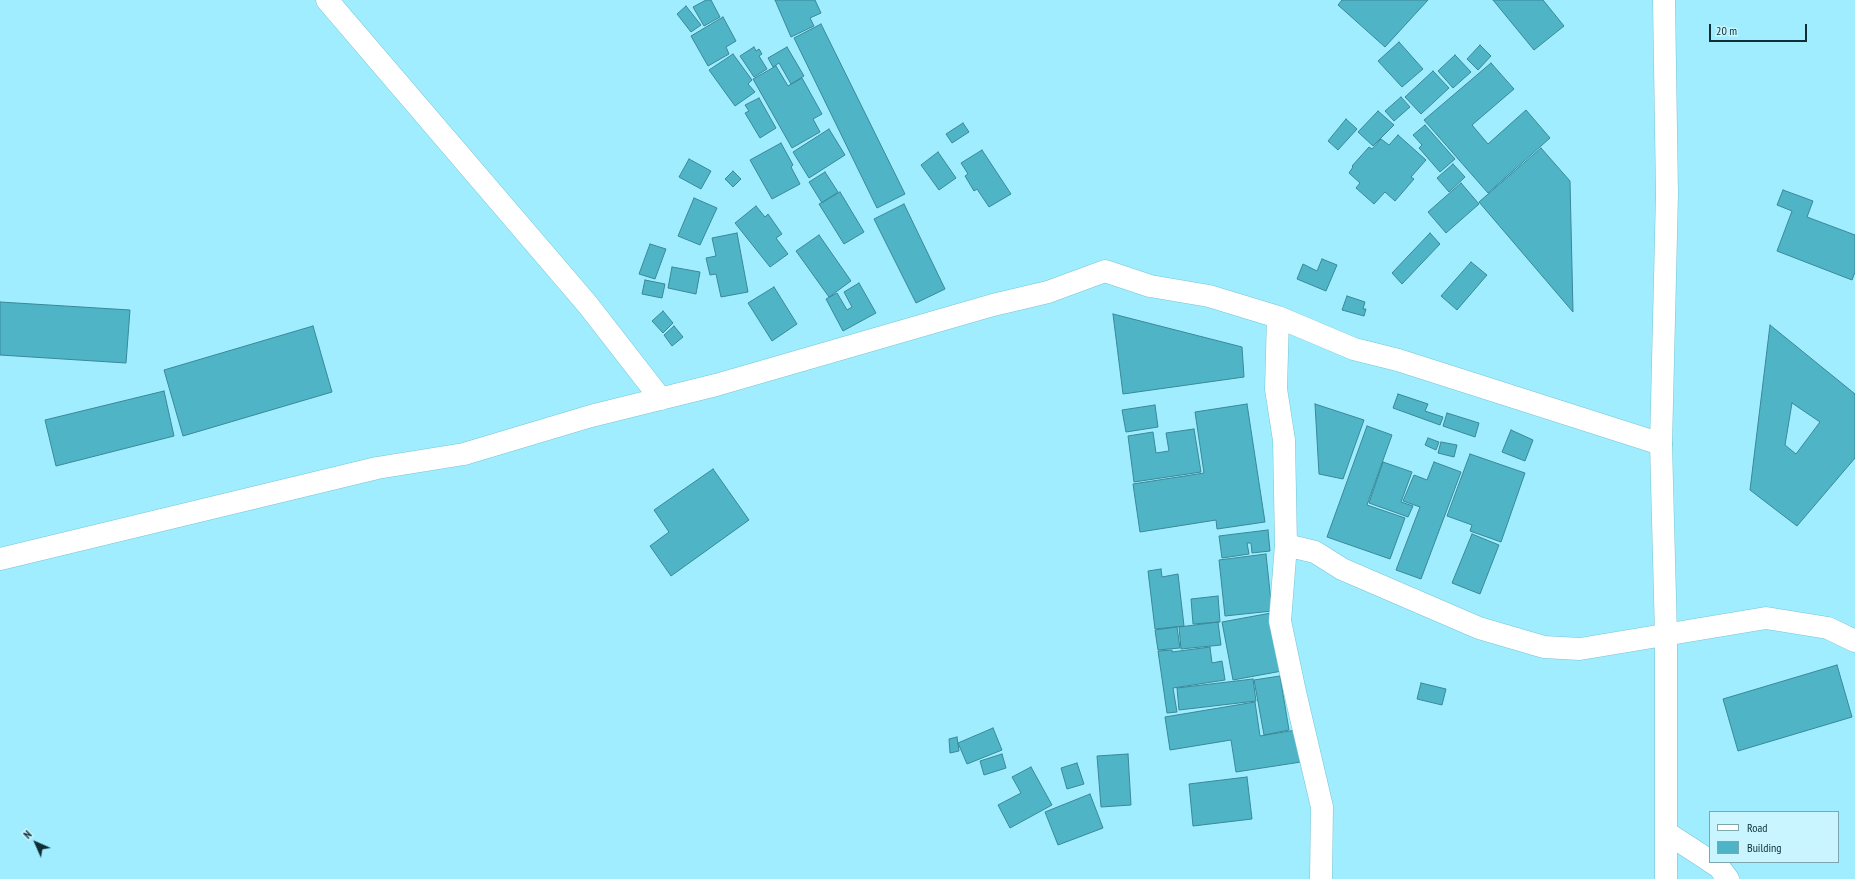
<!DOCTYPE html>
<style>
body{margin:0}
#map{position:relative;width:1855px;height:879px;overflow:hidden;background:#9fedfe;font-family:"PT Sans Narrow",sans-serif}
canvas{display:block}
.legend{position:absolute;left:1709px;top:811px;width:130px;height:52px;box-sizing:border-box;background:#c8f5ff;border:1px solid #7da6ae;margin:0;padding:5px 7px;list-style:none;font-size:12px;color:#0d2f35}
.legend li{display:flex;align-items:center;gap:8px;height:20px}
.legend b{width:20px;border:1px solid #7da6ae}
.north{position:absolute;left:16px;top:823px;width:40px;height:40px;-webkit-text-stroke:3px #c8f5ff;paint-order:stroke;rotate:315deg;font-size:11px;font-weight:700;line-height:16px;text-align:center;color:#0d2f35}
.north::after{content:'';display:block;margin:auto;width:14px;height:18px;background:#0d2f35;clip-path:polygon(50% 0,100% 100%,50% 72%,0 100%)}
.scale{position:absolute;left:1709px;top:24px;width:98px;height:18px;box-sizing:border-box;border:2px solid #0d2f35;border-top:0;padding-left:5px;font-size:12px;line-height:14px;white-space:nowrap;color:#0d2f35;-webkit-text-stroke:3px #c8f5ff;paint-order:stroke}
</style>
<div id="map">
<canvas width="1855" height="879"></canvas>
<ul class="legend">
<li><b style="height:5px;background:#fff"></b>Road</li>
<li><b style="height:11px;background:#50b4c7"></b>Building</li>
</ul>
<div class="north">N</div>
<div class="scale">20 m</div>
</div>
<script>
const c = document.querySelector('canvas').getContext('2d');
c.lineJoin = 'round';
function paint(path, color) { c.fillStyle = color; c.fill(path, 'evenodd'); }
const toPath = rows => new Path2D(rows.map(r => 'M' + r).join(''));
function stroke(path, color, width, dash) { c.strokeStyle = color; c.lineWidth = width; c.lineCap = dash ? 'butt' : 'round'; c.setLineDash(dash || []); c.stroke(path); }
const building = toPath([
 [706,0,711,0,720,17,704,26,693,7,706,0],
 [775,0,815,0,821,13,810,18,814,26,791,37,775,0],
 [1342,0,1428,0,1385,47,1338,5,1342,0],
 [1493,0,1543,0,1564,26,1534,50,1493,0],
 [686,6,701,25,691,32,677,14,686,6],
 [723,17,736,41,726,47,729,54,708,66,691,36,723,17],
 [821,24,905,194,877,208,794,38,821,24],
 [1399,42,1423,69,1402,87,1378,61,1399,42],
 [1480,45,1491,56,1478,70,1467,59,1480,45],
 [754,47,756,51,759,49,762,54,759,56,767,69,754,77,740,56,754,47],
 [787,47,804,76,791,84,779,63,773,67,768,58,787,47],
 [733,54,752,80,748,84,755,92,735,106,709,70,733,54],
 [1455,55,1471,72,1453,88,1438,71,1455,55],
 [1491,63,1514,89,1472,125,1488,144,1526,110,1550,138,1488,193,1424,120,1491,63],
 [776,66,788,86,802,78,822,114,813,119,820,132,792,148,753,79,776,66],
 [1433,71,1449,88,1421,114,1405,97,1433,71],
 [1401,97,1410,107,1394,121,1385,111,1401,97],
 [759,98,776,128,760,138,745,113,749,111,745,105,759,98],
 [1378,111,1394,125,1373,146,1358,132,1378,111],
 [1346,119,1357,129,1338,150,1328,141,1346,119],
 [963,123,969,132,952,143,946,134,963,123],
 [1425,125,1455,159,1440,172,1419,148,1422,145,1413,135,1425,125],
 [829,129,845,155,809,178,793,152,829,129],
 [1398,135,1426,160,1411,177,1414,179,1395,201,1385,192,1374,204,1356,188,1360,183,1349,173,1353,167,1352,166,1369,147,1372,149,1381,139,1389,145,1398,135],
 [781,143,793,165,791,167,800,184,772,199,750,160,781,143],
 [1541,148,1570,181,1573,312,1479,202,1541,148],
 [982,150,1011,194,989,207,977,189,974,191,965,176,968,174,961,163,982,150],
 [938,152,956,178,939,190,921,165,938,152],
 [689,159,711,171,701,189,679,177,689,159],
 [1453,164,1465,177,1449,192,1437,178,1453,164],
 [733,171,741,179,733,187,725,179,733,171],
 [825,172,838,192,822,203,809,182,825,172],
 [1461,183,1479,204,1446,233,1428,212,1461,183],
 [1783,190,1813,201,1807,217,1855,235,1855,272,1852,280,1777,251,1792,211,1777,205,1783,190],
 [840,192,864,232,844,244,819,204,840,192],
 [694,198,717,208,700,245,678,236,694,198],
 [904,204,945,289,916,303,874,219,904,204],
 [756,206,765,217,768,214,782,234,776,238,788,254,770,267,735,223,756,206],
 [737,233,748,292,721,297,716,274,710,275,706,258,716,256,712,238,737,233],
 [1430,233,1440,244,1402,284,1392,273,1430,233],
 [819,235,851,281,829,297,796,251,819,235],
 [650,244,666,249,655,279,639,274,650,244],
 [1322,259,1337,265,1326,291,1297,279,1303,264,1317,271,1322,259],
 [1471,262,1487,275,1457,310,1441,296,1471,262],
 [672,267,700,272,696,294,668,288,672,267],
 [645,280,665,284,662,298,642,294,645,280],
 [859,283,876,313,843,331,826,299,837,293,847,310,852,307,844,292,859,283],
 [774,287,797,324,772,341,748,303,774,287],
 [1347,296,1365,302,1363,309,1366,309,1364,316,1342,310,1347,296],
 [0,302,130,310,126,363,0,355,0,302],
 [663,311,673,323,663,333,652,321,663,311],
 [1113,314,1242,347,1244,377,1123,394,1113,314],
 [1770,325,1855,394,1855,458,1797,526,1750,490,1770,325],
 [1792,403,1820,422,1796,454,1785,445,1792,403],
 [313,326,332,392,183,436,164,370,313,326],
 [674,326,683,337,672,346,664,335,674,326],
 [164,391,174,436,56,466,45,420,164,391],
 [1398,394,1428,404,1425,411,1443,417,1440,425,1393,408,1398,394],
 [1247,404,1265,522,1217,529,1216,520,1140,532,1133,484,1204,473,1195,412,1247,404],
 [1315,404,1364,420,1343,479,1319,474,1315,404],
 [1155,405,1158,427,1126,432,1122,410,1155,405],
 [1447,413,1479,423,1475,437,1443,426,1447,413],
 [1367,426,1392,435,1367,505,1405,518,1390,559,1327,537,1367,426],
 [1194,429,1201,472,1134,482,1128,436,1153,432,1156,453,1169,451,1166,433,1194,429],
 [1511,430,1533,440,1525,461,1502,452,1511,430],
 [1428,438,1439,442,1436,450,1425,445,1428,438],
 [1441,442,1457,445,1454,457,1438,453,1441,442],
 [1470,454,1525,473,1501,542,1470,531,1472,525,1447,516,1470,454],
 [1383,462,1412,472,1401,502,1413,506,1408,517,1369,503,1383,462],
 [1434,462,1461,472,1421,579,1396,570,1420,507,1403,501,1414,475,1427,480,1434,462],
 [713,469,749,520,671,576,650,546,669,532,654,510,713,469],
 [1268,530,1270,551,1252,553,1251,543,1247,543,1249,554,1222,558,1219,536,1268,530],
 [1472,534,1499,545,1480,594,1452,583,1472,534],
 [1266,554,1272,611,1225,616,1219,560,1266,554],
 [1161,569,1162,577,1178,574,1184,626,1155,629,1148,571,1161,569],
 [1218,596,1220,622,1193,624,1191,599,1218,596],
 [1271,613,1282,671,1233,680,1222,622,1271,613],
 [1218,622,1221,645,1181,649,1179,627,1218,622],
 [1177,627,1180,648,1158,650,1155,630,1177,627],
 [1210,647,1212,663,1222,661,1225,680,1173,688,1177,712,1167,713,1158,651,1172,650,1172,652,1210,647],
 [1837,665,1852,717,1738,751,1723,699,1837,665],
 [1280,676,1289,730,1264,735,1254,680,1280,676],
 [1253,679,1256,701,1179,710,1177,688,1253,679],
 [1421,683,1446,689,1442,705,1417,699,1421,683],
 [1255,702,1260,736,1296,730,1301,762,1236,772,1231,740,1170,750,1165,717,1255,702],
 [993,728,1002,750,967,764,958,743,993,728],
 [957,737,959,751,950,753,949,739,957,737],
 [1002,754,1006,768,984,775,980,761,1002,754],
 [1128,754,1131,805,1101,807,1097,756,1128,754],
 [1077,763,1084,784,1067,789,1061,768,1077,763],
 [1031,767,1052,805,1010,828,998,805,1021,793,1012,777,1031,767],
 [1247,777,1252,819,1193,826,1189,784,1247,777],
 [1090,794,1103,828,1058,845,1045,812,1090,794]
]);
paint(building, '#50b4c7');
stroke(building, '#398898', 1);
const minor = toPath([
 [327,0,588,305,661,399],
 [1278,317,1276,389,1284,440,1286,545,1315,552,1342,569,1479,628,1544,647,1580,649,1766,618,1828,628,1855,641],
 [1286,545,1280,621,1295,692,1322,807,1321,879],
 [0,559,377,468,464,454,591,416,716,385,993,305,1048,292,1105,271,1150,286,1209,296,1278,317,1354,349,1398,360,1661,444],
 [1667,833,1710,861],
 [1711,862,1719,867,1728,879]
]);
const major = toPath([
 [1664,0,1667,194,1661,444,1666,635,1666,879]
]);
stroke(minor, '#77c5d4', 23);
stroke(major, '#77c5d4', 23);
stroke(minor, '#fff', 22);
stroke(major, '#fff', 22);
</script>
